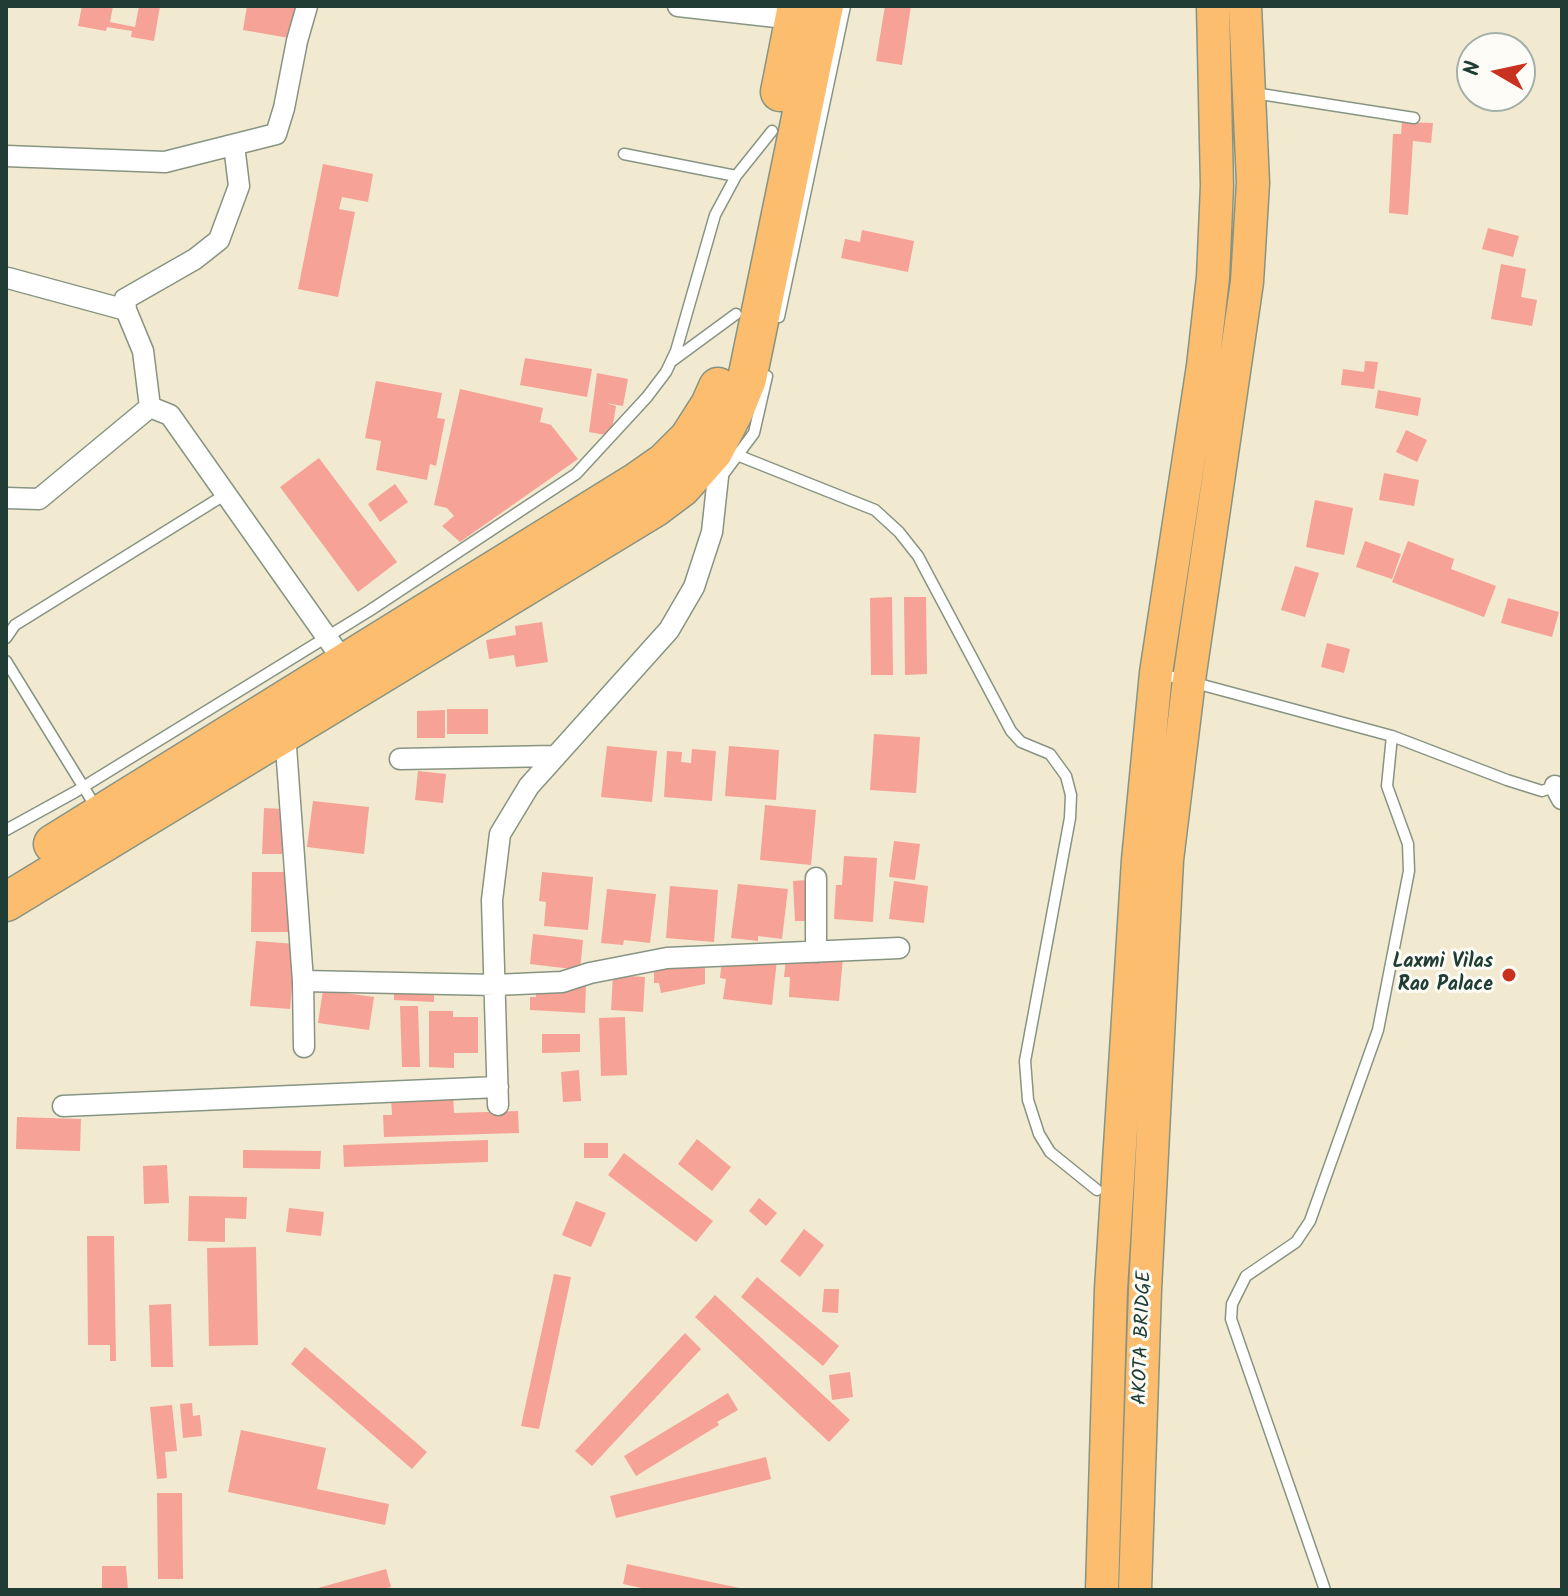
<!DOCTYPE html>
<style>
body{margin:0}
#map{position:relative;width:1568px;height:1596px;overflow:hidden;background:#f1ead1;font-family:Kalam,sans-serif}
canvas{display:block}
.frame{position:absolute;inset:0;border:8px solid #1f3d34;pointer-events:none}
.north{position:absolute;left:1456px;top:32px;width:80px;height:80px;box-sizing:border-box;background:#fdfcf7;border:2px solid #a4b0a9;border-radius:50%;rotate:279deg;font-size:22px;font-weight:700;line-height:32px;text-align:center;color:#1f3d34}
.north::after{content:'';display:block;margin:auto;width:28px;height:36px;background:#c8321e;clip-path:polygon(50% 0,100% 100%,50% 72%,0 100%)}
</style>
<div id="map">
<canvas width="1568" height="1596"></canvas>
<div class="frame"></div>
<div class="north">N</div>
</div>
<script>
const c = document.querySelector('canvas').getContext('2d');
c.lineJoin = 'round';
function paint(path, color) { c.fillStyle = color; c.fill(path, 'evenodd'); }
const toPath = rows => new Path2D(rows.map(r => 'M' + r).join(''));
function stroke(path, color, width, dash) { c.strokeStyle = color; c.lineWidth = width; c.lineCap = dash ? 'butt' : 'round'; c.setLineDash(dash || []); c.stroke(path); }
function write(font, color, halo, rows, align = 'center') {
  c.font = font + ' Kalam,sans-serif'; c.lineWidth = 6; c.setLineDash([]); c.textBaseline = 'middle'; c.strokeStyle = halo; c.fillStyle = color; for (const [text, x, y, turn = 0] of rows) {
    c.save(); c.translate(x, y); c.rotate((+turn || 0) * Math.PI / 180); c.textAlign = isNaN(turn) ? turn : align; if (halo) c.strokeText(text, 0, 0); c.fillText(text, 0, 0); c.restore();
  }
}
paint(toPath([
 [82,6,113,6,110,22,135,27,139,6,160,6,154,41,131,37,132,31,107,27,106,31,78,26],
 [247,6,295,6,289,38,243,30],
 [885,6,911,6,902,65,876,61],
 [1402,122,1433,123,1431,143,1413,141,1408,215,1389,213,1393,134,1401,134],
 [323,164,373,174,368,202,342,197,339,209,355,212,338,297,298,289],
 [1488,228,1519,236,1513,257,1482,249],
 [862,230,914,241,908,272,841,258,845,239,860,242],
 [1501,264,1526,269,1521,297,1537,300,1532,326,1491,319],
 [525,358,592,369,587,397,520,385],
 [1365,361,1378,362,1374,389,1341,385,1343,369,1364,372],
 [597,373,628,379,623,406,606,403,616,406,611,436,589,432],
 [376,381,442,393,437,418,445,419,436,466,430,464,427,480,376,470,381,441,365,438],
 [460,389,543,408,540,422,551,425,578,459,460,542,442,526,454,516,447,508,434,505],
 [1378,390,1421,398,1418,416,1375,408],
 [1406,430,1427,440,1417,462,1396,452],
 [319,458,397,562,358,592,280,487],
 [1384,473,1419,480,1414,506,1379,500],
 [395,484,408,502,380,522,368,504],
 [1315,500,1353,508,1344,555,1306,547],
 [1365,541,1401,554,1392,579,1356,567],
 [1408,541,1454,559,1451,569,1496,586,1484,617,1392,582],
 [1295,566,1319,573,1305,617,1281,610],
 [892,597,893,675,871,675,870,598],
 [904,597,926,597,927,674,905,675],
 [1508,598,1559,612,1552,637,1501,623],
 [542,622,548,662,516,667,514,655,489,659,486,640,516,635,515,626],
 [1327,643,1350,649,1344,673,1321,667],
 [447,709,488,709,488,734,447,734],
 [445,710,445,738,417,738,417,711],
 [874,734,920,737,916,793,870,790],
 [607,746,657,751,652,802,601,797],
 [729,746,779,750,776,800,725,796],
 [692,749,716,751,712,801,664,797,667,751,682,752,681,762,691,763],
 [418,771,446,774,443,803,415,800],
 [313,801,369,807,364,854,307,847],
 [765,805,816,810,811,865,760,860],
 [264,808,284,809,282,854,262,854],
 [894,841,920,844,915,880,889,877],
 [844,856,877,858,873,922,834,919,836,885,842,885],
 [252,872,291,872,291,932,251,932],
 [542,872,593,877,588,930,544,926,546,902,539,901],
 [807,880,808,921,795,921,793,881],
 [894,881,928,886,924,923,889,919],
 [738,884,788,889,782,939,758,936,758,941,731,938],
 [670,886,718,890,714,942,666,938],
 [607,889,656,894,650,943,624,940,623,945,601,943],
 [533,934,583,940,580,970,530,964],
 [256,941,296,944,290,1009,250,1006],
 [824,957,843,958,839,1001,789,997,790,977,784,977,786,959,823,962],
 [705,960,705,984,661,993,659,983,654,983,654,964],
 [722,960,777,960,772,1005,723,999,726,979,720,978],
 [613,975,645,977,643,1012,611,1010],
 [536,984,586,984,585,1013,530,1010,530,997,536,997],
 [394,986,434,988,434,1002,394,1000],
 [323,990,374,997,369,1030,318,1023],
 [400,1006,418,1006,420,1067,402,1067],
 [429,1011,453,1011,453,1017,478,1017,478,1053,454,1053,454,1068,429,1067],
 [625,1017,627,1075,601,1076,599,1018],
 [542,1034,580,1034,580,1052,542,1053],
 [579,1070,581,1101,563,1102,561,1072],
 [453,1095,454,1113,518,1111,519,1133,384,1137,383,1115,392,1115,391,1097],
 [17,1117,81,1119,80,1151,16,1149],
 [697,1139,731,1167,712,1191,678,1164],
 [488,1140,488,1162,344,1167,343,1145],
 [584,1143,608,1143,608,1158,584,1158],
 [243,1150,321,1151,320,1169,243,1168],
 [624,1153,713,1221,696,1242,608,1175],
 [167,1165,169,1203,144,1204,143,1166],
 [189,1196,247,1197,246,1219,225,1218,225,1242,188,1241],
 [759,1198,777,1213,766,1226,749,1211],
 [576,1201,606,1213,591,1247,562,1235],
 [289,1208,324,1212,321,1236,286,1232],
 [804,1229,824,1245,800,1277,780,1261],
 [87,1236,114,1236,116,1361,110,1361,110,1345,88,1345],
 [256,1247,258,1345,209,1346,207,1248],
 [554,1274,571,1277,539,1429,521,1426],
 [757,1277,839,1346,823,1366,741,1297],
 [824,1289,839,1289,838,1313,822,1312],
 [715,1295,850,1420,829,1442,695,1317],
 [171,1304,173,1367,151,1367,149,1305],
 [685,1333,701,1349,592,1466,575,1451],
 [305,1347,427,1452,412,1469,291,1364],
 [850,1372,853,1397,832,1400,829,1375],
 [728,1393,738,1410,717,1422,719,1425,636,1476,624,1456],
 [192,1403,193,1416,200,1415,202,1436,183,1438,180,1404],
 [172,1405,177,1451,165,1452,167,1478,157,1479,150,1407],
 [241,1430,326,1448,317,1489,389,1504,385,1525,228,1492],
 [766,1457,771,1479,616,1518,610,1496],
 [157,1493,182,1493,183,1579,158,1579],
 [627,1564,744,1589,743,1590,651,1590,623,1584],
 [102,1566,126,1566,128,1590,102,1590],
 [386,1569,391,1587,381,1590,311,1590]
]), '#f6a296');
const lane = toPath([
 [1254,93,1414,118],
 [624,154,736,176],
 [779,317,845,6],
 [672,361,736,314],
 [737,455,875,510,899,532,918,556,1011,731,1021,742,1050,754,1066,776,1071,795,1070,818,1025,1061,1028,1100,1039,1134,1050,1152,1097,1190],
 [722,476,754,433,767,376],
 [6,638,15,625,226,494],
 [6,661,97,809],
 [1158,673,1392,736,1507,780,1542,791,1556,786],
 [6,830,75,792,369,611,576,474,647,397,666,372,676,351,715,215,736,176,772,131],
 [1325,1590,1231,1319,1232,1304,1246,1276,1296,1242,1310,1221,1378,1030,1409,871,1408,844,1387,786,1392,736]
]);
const street = toPath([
 [678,6,794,19],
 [6,156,165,162,276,134,284,108,297,41,307,6],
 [8,278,126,310],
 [150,407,143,351,126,310,125,299,195,259,219,240,239,186,234,145],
 [6,498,39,499,150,407,170,415,345,663],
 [285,733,303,981,304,1047],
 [400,759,554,756],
 [1555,786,1562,799],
 [816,878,816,952],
 [303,981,495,985,562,982,590,973,667,958,899,948],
 [498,1105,492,900,500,834,529,786,669,630,694,587,712,532,721,449],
 [63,1106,498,1087]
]);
const primary = toPath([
 [1102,1590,1111,1289,1138,860,1156,673,1203,366,1213,277,1217,186,1213,6],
 [1135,1590,1145,1290,1167,860,1189,680,1247,282,1253,183,1245,6]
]);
const highway = toPath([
 [780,92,797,6],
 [53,844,635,483,665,462,689,438,710,405,718,387],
 [6,902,654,508,682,487,713,452,735,409,747,379,824,6]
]);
stroke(lane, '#889482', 13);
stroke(street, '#889482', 23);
stroke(primary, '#889482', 35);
stroke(highway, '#889482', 41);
stroke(lane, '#fff', 10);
stroke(street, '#fff', 20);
stroke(primary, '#fcbd6f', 32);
stroke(highway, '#fcbd6f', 38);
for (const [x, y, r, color] of [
 [1509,975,8,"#c8321e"]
]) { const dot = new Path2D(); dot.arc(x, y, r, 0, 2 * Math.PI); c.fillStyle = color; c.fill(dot); stroke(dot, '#fdfcf7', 3); }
write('bold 20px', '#1f3d34', '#fdfcf7', [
 ["Laxmi Vilas",1493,964],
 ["Rao Palace",1493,987]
], 'right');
write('20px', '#1f3d34', '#fdfcf7', [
 ["AKOTA BRIDGE",1144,1338,-88]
]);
</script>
